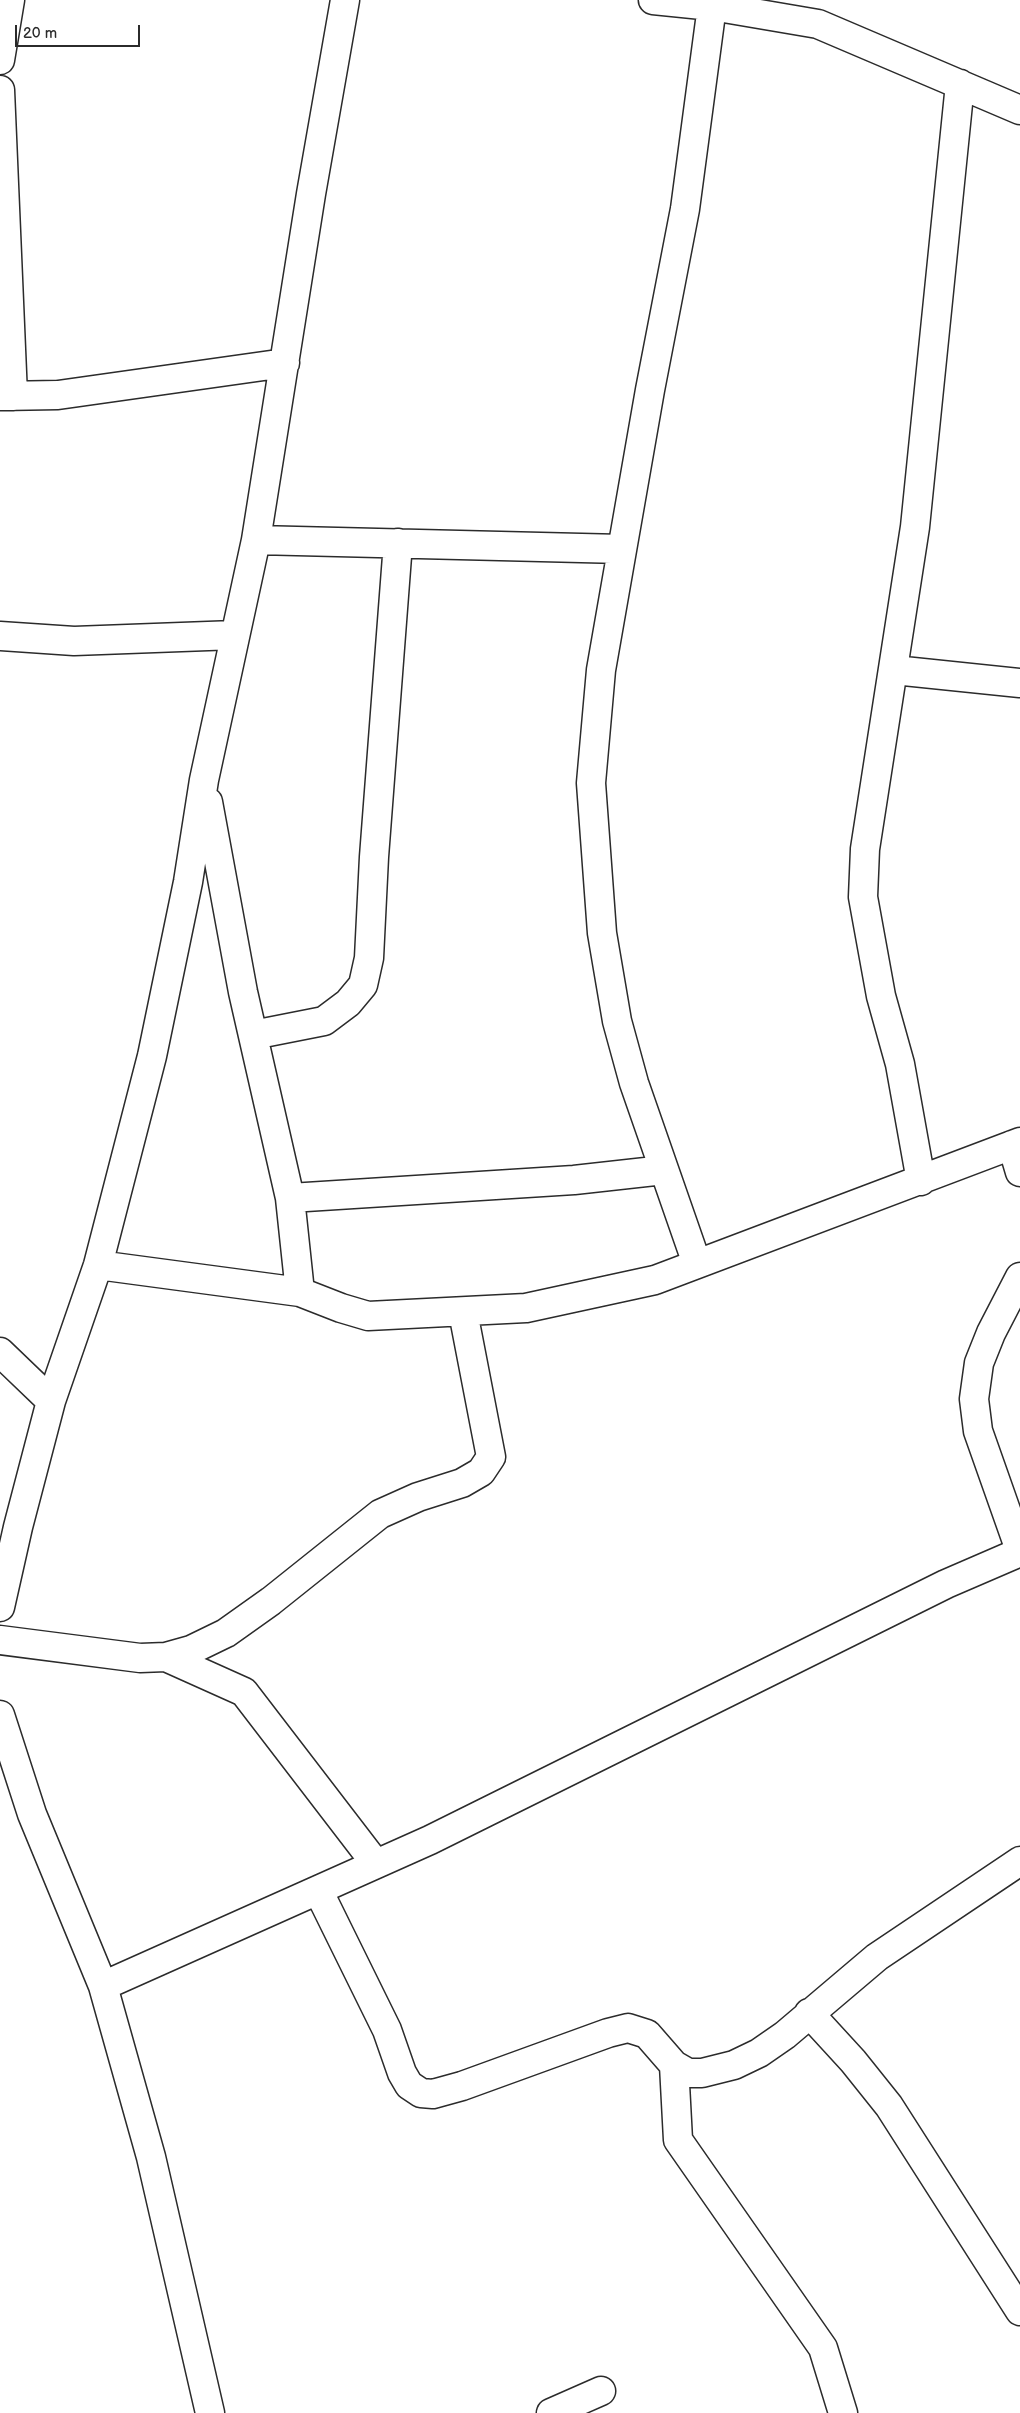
<!DOCTYPE html>
<style>
body{margin:0}
#map{position:relative;width:1020px;height:2413px;overflow:hidden;background:#fff;font-family:"Balsamiq Sans",sans-serif}
canvas{display:block}
.scale{position:absolute;left:15px;top:25px;width:125px;height:22px;box-sizing:border-box;border:2px solid #2b2b2b;border-top:0;padding-left:6px;font-size:15px;line-height:18px;white-space:nowrap;color:#2b2b2b;-webkit-text-stroke:4px #fff;paint-order:stroke}
</style>
<div id="map">
<canvas width="1020" height="2413"></canvas>
<div class="scale">20 m</div>
</div>
<script>
const c = document.querySelector('canvas').getContext('2d');
c.lineJoin = 'round';
const toPath = rows => new Path2D(rows.map(r => 'M' + r).join(''));
function stroke(path, color, width, dash) { c.strokeStyle = color; c.lineWidth = width; c.lineCap = dash ? 'butt' : 'round'; c.setLineDash(dash || []); c.stroke(path); }
const minor = toPath([
 [653,0,712,6,818,24,1020,110],
 [0,60,10,0],
 [0,90,13,396],
 [0,396,58,395,285,363],
 [256,540,622,549],
 [0,636,74,641,235,635],
 [894,670,1020,683],
 [208,802,243,992,290,1198,300,1292],
 [253,1035,324,1021,348,1003,363,985,369,958,374,857,398,543],
 [1012,1145,1020,1172],
 [921,1181,900,1064,881,996,863,897,865,849,915,527,960,84],
 [290,1198,574,1180,664,1170],
 [697,1264,634,1083,617,1021,602,933,591,783,601,670,650,390,685,209,712,6],
 [98,1265,300,1292,341,1308,368,1316,526,1308,655,1280,1020,1142],
 [1020,1277,991,1333,979,1363,974,1399,978,1431,1020,1550],
 [0,1352,51,1401],
 [0,1607,18,1527,51,1401,98,1265,152,1056,188,882,204,780,256,540,311,194,345,0],
 [0,1640,140,1658,166,1657,191,1650,226,1633,271,1601,380,1514,418,1497,462,1483,481,1472,491,1457,463,1312],
 [166,1657,244,1692,376,1864],
 [0,1715,32,1814,103,1986,151,2157,210,2413],
 [318,1890,387,2030,402,2073,409,2085,421,2093,433,2094,462,2086,608,2033,628,2028,647,2034,674,2065,688,2073,702,2073,734,2065,759,2053,785,2035,877,1957,1020,1861],
 [103,1986,430,1840,946,1584,1020,1552],
 [809,2013,853,2061,889,2106,1020,2311],
 [674,2065,678,2140,823,2348,843,2413],
 [551,2413,601,2391]
]);
stroke(minor, '#2b2b2b', 31);
stroke(minor, '#fff', 28);
</script>
